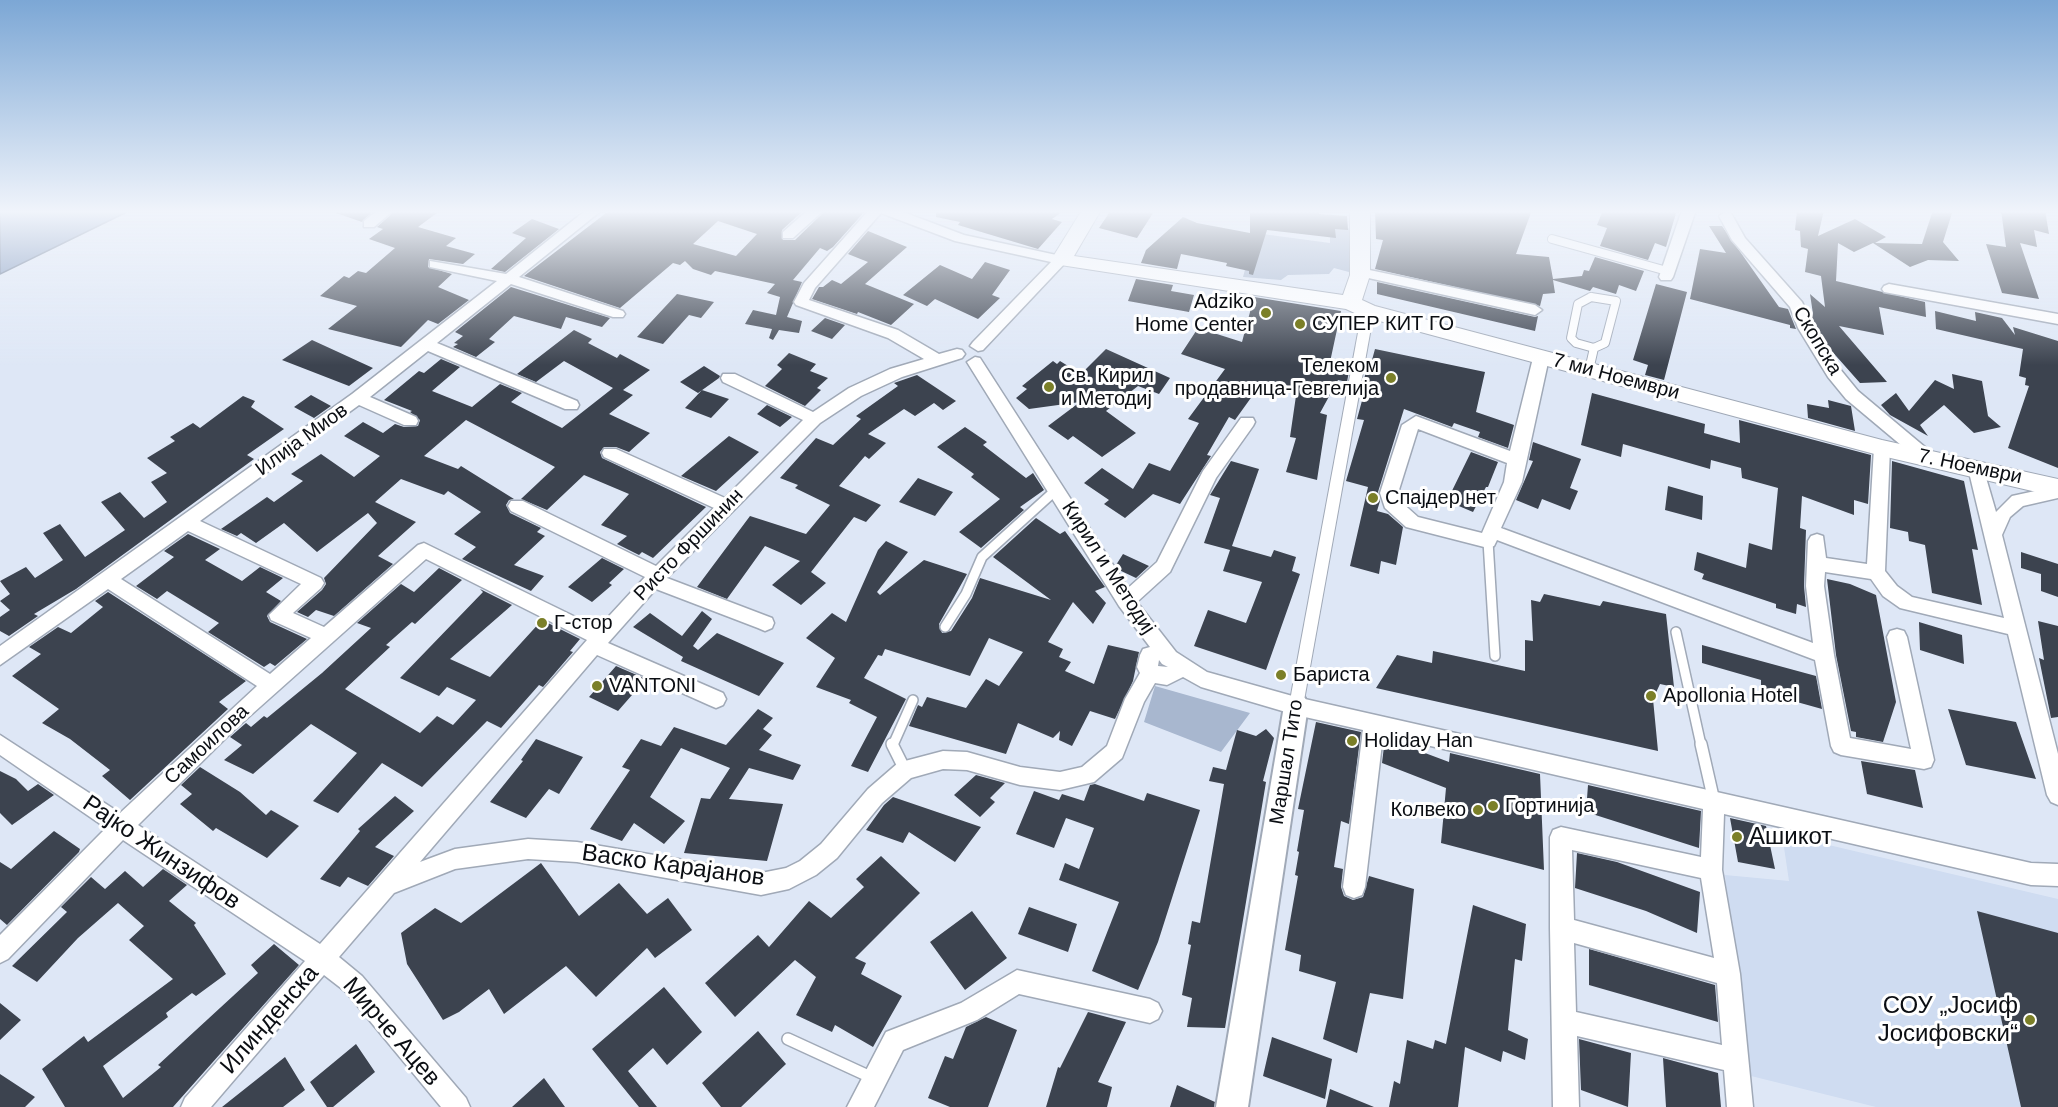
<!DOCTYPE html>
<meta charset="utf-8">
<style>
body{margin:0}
canvas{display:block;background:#dee7f6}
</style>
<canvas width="2058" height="1107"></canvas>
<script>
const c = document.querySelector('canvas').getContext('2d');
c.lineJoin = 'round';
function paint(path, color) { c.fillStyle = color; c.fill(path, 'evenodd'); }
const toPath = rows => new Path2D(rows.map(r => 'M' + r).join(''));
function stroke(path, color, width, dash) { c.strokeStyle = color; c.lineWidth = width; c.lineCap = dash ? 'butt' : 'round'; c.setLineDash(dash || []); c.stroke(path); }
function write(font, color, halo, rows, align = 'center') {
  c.font = font + ' Arial,sans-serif'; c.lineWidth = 6; c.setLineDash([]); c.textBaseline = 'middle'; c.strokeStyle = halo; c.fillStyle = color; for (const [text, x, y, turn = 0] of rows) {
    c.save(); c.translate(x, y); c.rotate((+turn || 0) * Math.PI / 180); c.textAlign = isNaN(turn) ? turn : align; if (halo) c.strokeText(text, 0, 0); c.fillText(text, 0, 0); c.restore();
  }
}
paint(toPath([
 [1782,834,2058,899,2058,1107,1876,1107,1747,1075,1725,875,1789,881]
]), '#cfdcf1');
paint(toPath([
 [1330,226,1360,230,1360,275,1334,268,1329,274,1288,275,1281,280,1243,277,1255,233,1330,243],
 [1155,686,1250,713,1221,752,1144,722]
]), '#a8b7cf');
const water = toPath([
 [0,210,131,210,0,274,0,210]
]);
paint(water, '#7b93b9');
stroke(water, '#596b87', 1.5);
paint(toPath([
 [336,210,374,210,362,222,336,213],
 [396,210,441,210,418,227,456,238,446,246,475,254,463,264,429,259,428,267,452,274,438,287,469,300,438,324,428,320,401,347,328,329,357,306,320,296,344,276,349,278,358,271,366,273,395,248,369,239,383,229,377,227],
 [610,210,804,210,782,230,783,240,795,240,826,210,866,210,833,247,827,251,820,248,793,280,802,282,787,317,802,321,799,333,779,330,773,340,769,338,772,329,745,324,753,310,776,315,780,297,767,293,775,284,715,271,711,275,693,269,685,261,680,265,673,263,620,308,524,276],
 [718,221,757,234,736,256,693,244],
 [936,210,1065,210,1052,219,1062,222,1038,249,958,225,960,222,936,217],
 [1111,210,1155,210,1137,238,1099,228],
 [1250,210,1319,210,1319,214,1347,216,1348,230,1335,229,1336,238,1267,230,1253,275,1249,274,1249,271,1226,266,1227,263,1181,254,1177,269,1141,263,1146,250,1183,217,1197,223,1250,233],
 [1375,210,1532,210,1516,254,1549,257,1553,279,1582,276,1584,270,1589,271,1595,257,1644,271,1636,291,1619,285,1616,294,1593,287,1590,291,1553,280,1555,293,1543,294,1540,306,1375,269,1383,240,1376,239],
 [1603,210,1677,210,1666,247,1655,243,1648,260,1600,246,1607,228,1597,225],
 [1797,210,1824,210,1818,236,1855,219,1886,237,1875,243,1922,244,1933,210,1953,210,1943,242,1959,261,1928,260,1910,267,1873,243,1854,252,1838,243,1836,281,1925,302,1926,317,1879,307,1884,335,1839,326,1887,382,1860,383,1829,348,1816,327,1810,313,1813,314,1810,294,1825,307,1821,276,1805,272,1808,249,1801,247,1800,231,1795,230],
 [2001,210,2045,210,2049,234,2034,230,2037,247,2020,243,2039,299,2002,293,1986,244,2006,247],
 [532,219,559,229,505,272,491,269,526,238,512,233],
 [1709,226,1722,226,1779,307,1788,309,1796,329,1790,328,1790,325,1690,299,1700,249,1726,253],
 [868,231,907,247,865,284,914,304,891,325,858,312,857,314,812,299,819,287,823,287,832,280,841,284,868,262,848,254],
 [985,262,1010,270,992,295,1000,298,978,319,935,299,927,306,903,295,940,265,972,279],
 [1136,279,1173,285,1171,291,1194,295,1189,312,1128,301],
 [1377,282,1535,317,1538,316,1535,331,1377,294],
 [1656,284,1687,292,1664,380,1645,375,1648,365,1633,360],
 [511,287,610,318,602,327,566,317,561,329,514,316,489,339,495,342,476,357,453,347,458,344,454,343,463,336,455,332],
 [677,294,714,302,701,318,689,315,663,344,637,337],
 [1254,297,1341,311,1330,362,1350,366,1347,382,1338,380,1320,413,1327,415,1317,480,1286,472,1296,438,1290,437,1297,389,1273,381,1268,391,1258,388,1235,420,1229,417,1207,455,1211,456,1180,504,1153,494,1125,518,1104,504,1109,500,1084,483,1102,468,1133,489,1149,463,1170,471,1199,423,1188,419,1225,369,1181,354,1198,328,1242,342],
 [1935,311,1976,321,1975,312,2002,318,2015,335,2013,327,2058,341,2058,468,2008,448,2029,386,2025,385,2026,378,2019,376,2023,349,1936,329],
 [825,318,845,325,832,339,811,331],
 [574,330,592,339,588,343,617,358,620,354,650,370,623,390,633,395,609,414,650,433,629,452,616,447,604,447,600,452,602,458,706,507,653,558,642,552,639,555,617,544,627,536,601,525,629,494,584,475,547,510,521,499,555,467,466,420,424,456,458,469,461,466,514,499,509,500,506,505,510,513,541,528,537,532,545,536,514,565,544,576,531,591,462,559,476,547,454,534,481,512,448,491,444,495,401,479,375,502,416,522,378,556,393,564,334,616,316,610,308,617,297,612,322,590,326,584,324,578,377,523,368,513,317,552,284,523,256,543,241,533,237,536,221,529,267,497,274,502,303,481,291,474,321,454,354,477,380,456,344,436,363,422,383,433,395,424,404,427,418,426,420,420,410,412,412,411,384,400,419,371,424,373,441,359,460,367,432,391,472,407,500,384,522,393,511,402,562,428,613,388,564,361,536,382,517,374],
 [312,340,373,368,349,386,282,360],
 [1106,349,1170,378,1159,394,1138,386,1106,411,1136,433,1102,457,1073,436,1068,440,1048,426,1080,402,1029,409,1016,398,1027,389,1022,386,1053,361,1057,364,1060,361,1081,374],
 [1375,349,1485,372,1476,412,1514,425,1508,448,1478,437,1480,432,1454,423,1452,427,1404,409,1378,492,1380,501,1377,511,1388,514,1403,527,1396,565,1381,561,1379,574,1350,566,1368,487,1346,481,1364,420,1357,419,1366,386,1363,385,1366,370,1369,371],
 [789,353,816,364,810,371,828,378,817,388,821,390,805,406,765,386,782,369,777,365],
 [704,366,720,376,719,378,698,393,680,382],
 [1952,374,1982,381,1988,416,2001,427,1974,433,1944,405,1920,425,1928,436,1890,415,1881,405,1896,393,1909,411,1935,380,1954,389],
 [917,375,956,401,943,410,934,403,915,416,904,409,868,434,886,443,869,459,865,456,839,486,881,505,866,522,854,517,811,572,826,583,801,605,772,585,800,561,765,546,727,599,697,587,750,516,806,534,830,505,795,488,798,485,780,478,816,438,833,445,861,419,856,416,898,386,894,383],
 [702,390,729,399,711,418,685,408],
 [1592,393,1705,424,1704,433,1740,443,1739,420,1871,455,1868,504,1854,500,1854,515,1802,496,1800,528,1806,530,1804,586,1806,607,1797,604,1796,614,1776,608,1776,604,1702,579,1704,574,1694,570,1697,552,1746,568,1749,543,1772,550,1778,488,1742,478,1741,468,1711,460,1710,469,1623,444,1621,457,1581,445],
 [311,395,331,406,314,418,294,407],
 [243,396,255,401,251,407,284,429,247,455,254,459,76,589,34,614,38,616,9,636,0,631,0,617,10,610,0,601,10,594,0,581,26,567,35,578,63,560,43,533,60,524,85,557,125,530,101,502,120,492,144,518,167,502,151,482,167,473,147,458,175,441,170,437,193,423,200,428],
 [1828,400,1851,406,1855,431,1808,418,1807,404,1829,408],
 [767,405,792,417,780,427,757,414],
 [965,427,987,442,983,445,1026,478,1033,473,1044,490,1020,507,1024,510,981,548,959,532,1000,499,971,477,974,474,937,447],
 [729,436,759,452,716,491,681,476],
 [1533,442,1581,459,1570,488,1578,491,1570,510,1542,499,1538,509,1516,500,1533,461,1529,460],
 [1471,452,1498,462,1488,487,1486,487,1473,512,1447,501],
 [1231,461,1259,469,1232,546,1271,557,1274,550,1296,557,1292,571,1300,574,1266,670,1194,646,1208,610,1246,623,1262,582,1223,571,1230,550,1204,543,1220,498,1210,495],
 [1892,461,1964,481,1978,550,1972,549,1982,605,1932,593,1925,545,1909,541,1908,532,1890,528],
 [918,478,953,492,935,516,899,502],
 [1668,486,1703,496,1702,520,1665,510],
 [1036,518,1060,534,1065,531,1105,587,1095,591,1106,603,1093,624,1073,602,1048,642,1063,649,1059,657,1071,662,1065,671,1094,684,1108,645,1139,652,1133,681,1115,719,1090,711,1072,746,1059,740,1060,731,1053,738,1018,723,1006,754,909,726,918,705,922,707,927,697,966,708,986,679,999,686,1023,652,989,638,970,676,885,649,882,656,878,655,864,678,906,699,868,772,851,766,877,717,849,703,851,700,816,687,835,658,806,638,832,613,846,622,878,550,886,541,908,552,877,592,880,595,924,560,967,574,939,624,942,633,951,631,972,598,980,578,1051,600,993,557],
 [188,534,220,549,205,560,242,581,260,567,283,578,266,592,281,601,267,616,270,622,307,639,275,666,270,663,264,667,208,632,219,623,167,591,157,599,136,586,174,557,164,551],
 [2021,552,2058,564,2058,597,2041,591,2041,574,2021,568],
 [1123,554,1149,566,1136,578,1119,570,1116,565],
 [602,558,624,569,609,583,612,585,592,602,568,587],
 [439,568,462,580,415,624,412,622,386,645,390,647,345,689,420,733,437,716,453,725,476,700,447,687,439,696,400,678,483,592,480,589,512,605,450,659,490,677,542,620,580,639,570,651,573,652,543,687,539,685,501,728,487,721,422,787,382,763,338,813,313,801,357,753,311,724,253,774,224,760,242,745,230,737,246,723,251,727,264,716,267,718,322,673,371,628,357,623,401,584,414,592],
 [1827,579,1850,584,1876,595,1896,702,1883,742,1856,737,1856,732,1851,731,1836,655],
 [108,592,246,681,219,702,228,709,130,800,102,776,110,770,70,739,42,723,59,709,12,676,41,654,29,647,58,627,71,633,103,607,95,601],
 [1544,594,1600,606,1603,601,1666,614,1674,687,1660,684,1653,699,1658,751,1376,688,1397,655,1432,663,1433,651,1525,671,1525,640,1533,641,1531,600,1540,602],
 [702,611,712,619,693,646,698,650,717,633,784,663,759,696,681,661,683,657,633,627,650,613,682,636],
 [2038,621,2058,626,2058,717,2051,718,2039,658,2044,660],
 [1919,622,1962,635,1964,664,1920,650],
 [1702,645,1816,676,1822,709,1761,692,1761,680,1702,663],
 [616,666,646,679,618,711,589,697],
 [758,709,773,718,763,729,772,735,759,750,801,765,793,780,749,768,729,799,783,804,767,861,684,853,701,798,710,799,730,768,681,748,650,797,685,821,664,844,634,823,622,841,590,829,630,770,622,767,641,739,661,746,674,727,726,745],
 [1948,709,2016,722,2036,779,1966,765],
 [1316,722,1361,732,1349,824,1341,821,1334,867,1343,869,1341,887,1344,896,1353,900,1363,897,1369,876,1414,889,1403,999,1370,993,1357,1053,1323,1039,1336,982,1299,971,1301,955,1285,950,1298,876,1295,875,1299,852,1297,851,1304,810,1298,809],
 [1266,729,1274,738,1263,781,1266,782,1225,1028,1187,1027,1192,998,1182,995,1191,945,1188,944,1192,921,1200,923,1224,784,1209,781,1213,767,1226,770,1237,730,1256,736],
 [1385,738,1449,762,1450,753,1540,774,1544,870,1441,843,1446,788,1382,763],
 [536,739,583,757,559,794,549,789,526,818,490,802,523,761,521,760],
 [1861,761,1915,770,1923,808,1867,794],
 [200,767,240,792,266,815,271,810,299,826,267,858,216,828,213,831,180,804,192,794,181,785],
 [0,771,16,779,28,791,38,784,54,795,12,825,0,813],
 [976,775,1005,783,990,798,995,802,980,817,954,795],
 [1095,784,1144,801,1147,793,1200,810,1158,942,1138,990,1092,971,1119,902,1059,880,1065,863,1079,869,1094,828,1066,818,1054,848,1016,834,1034,791,1059,800,1062,794,1084,801,1090,785],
 [1588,785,1701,811,1699,848,1586,812],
 [395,796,414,811,375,847,394,856,368,886,348,877,340,887,320,879,360,831,358,829],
 [893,797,981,827,955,862,909,832,903,843,866,830,884,805],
 [1730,818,1766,826,1775,869,1738,862],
 [54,831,80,849,79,852,7,925,0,919,0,862,11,869],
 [1577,853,1617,862,1700,892,1697,933,1646,911,1575,888],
 [881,856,920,893,855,958,866,963,861,974,902,996,873,1047,835,1025,832,1032,796,1015,816,977,795,960,735,1017,705,983,758,935,769,947,809,901,831,918,864,887,856,879],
 [541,863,579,916,619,883,647,914,668,898,692,930,655,958,647,948,596,997,566,966,504,1014,489,989,459,1012,443,1020,407,964,401,933,435,908,461,923],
 [163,869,187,885,169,901,196,923,194,925,226,974,196,996,192,993,166,1013,168,1017,103,1066,123,1098,161,1067,158,1065,258,973,251,965,274,944,299,965,173,1107,65,1107,42,1069,84,1036,88,1042,173,979,129,940,144,926,118,903,78,938,37,982,12,966,67,912,61,907,91,877,105,889,125,871,143,887],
 [1473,905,1526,924,1522,961,1515,959,1508,1030,1528,1039,1525,1060,1503,1051,1501,1062,1465,1047,1458,1107,1389,1107,1394,1081,1400,1084,1407,1040,1433,1049,1435,1040,1446,1044],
 [1029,907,1077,924,1068,952,1018,934],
 [972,911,1007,958,965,990,930,942],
 [1977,911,2058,933,2058,1107,2021,1107],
 [1589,949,1715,985,1718,1022,1589,985],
 [664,987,702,1032,667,1065,653,1048,628,1071,657,1107,639,1107,592,1049],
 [0,1003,21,1020,0,1040],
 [1088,1012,1126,1022,1098,1082,1112,1087,1107,1107,1046,1107,1058,1067,1060,1068],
 [986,1017,1017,1030,988,1107,950,1107,928,1098,945,1056,953,1059,966,1027],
 [758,1031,786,1064,741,1107,721,1107,702,1083],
 [1272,1037,1332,1059,1325,1099,1263,1076],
 [1579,1039,1631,1053,1628,1107,1581,1090],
 [356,1044,375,1072,333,1107,327,1107,310,1082],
 [285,1057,305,1090,283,1107,222,1107],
 [1663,1058,1718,1073,1721,1107,1666,1107],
 [0,1074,35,1097,25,1107,0,1107],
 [544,1078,565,1107,512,1107],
 [1177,1085,1215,1102,1214,1107,1170,1107],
 [1330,1089,1374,1107,1326,1107]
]), '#3c434f');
const serviceFar2 = toPath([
 [1552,239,1667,271],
 [1591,297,1616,301,1605,343,1594,348,1576,343,1571,338,1578,304,1591,297],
 [1589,370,1594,348]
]);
const serviceFar1 = toPath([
 [1488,541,1495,656],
 [945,627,966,594,982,557,1057,489],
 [1676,632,1701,745],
 [893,745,913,700]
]);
const service = toPath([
 [892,744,905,770],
 [1701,744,1714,801],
 [788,1039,875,1079]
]);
const pedestrian = toPath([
 [1368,307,1374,311,1303,706,1301,711,1296,712,1291,711,1289,706,1362,311,1368,307]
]);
const minor = toPath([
 [378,210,394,210,374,227,364,227,364,221,378,210],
 [586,210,602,210,519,277,623,311,625,314,623,317,613,317,511,284,437,343,577,401,579,405,577,409,565,409,428,351,370,397,416,417,418,421,416,425,404,425,359,405,200,521,321,578,324,583,321,588,293,613,324,627,418,545,424,543,598,628,645,577,511,511,508,506,511,501,523,501,656,566,714,508,604,457,602,453,604,449,616,449,725,498,803,420,723,382,721,378,723,374,735,374,813,412,849,388,890,369,924,359,888,338,796,305,794,302,804,283,869,210,898,210,964,235,1061,256,1068,260,983,350,978,351,970,346,973,342,1051,262,955,241,881,213,815,288,809,300,898,330,939,354,957,349,962,350,965,354,962,358,902,377,861,396,820,423,667,578,772,618,774,623,772,628,765,631,758,628,656,589,608,643,723,693,726,699,723,705,716,708,709,705,597,655,420,862,455,849,528,839,577,842,761,873,786,868,800,861,821,844,868,789,898,763,905,761,943,751,967,752,1020,767,1060,772,1082,767,1107,746,1125,699,1140,673,1137,667,1140,655,1143,649,1150,647,1119,606,967,362,975,357,980,358,1128,588,1157,562,1203,471,1241,418,1253,418,1255,422,1253,426,1216,478,1170,572,1137,602,1176,652,1207,672,1296,697,2031,863,2058,864,2058,886,2031,885,1724,814,1722,870,1740,974,1753,1107,1727,1107,1724,1070,1577,1036,1579,1107,1553,1107,1550,928,1550,837,1553,830,1561,827,1701,857,1703,809,1383,735,1365,887,1362,895,1354,898,1346,895,1343,887,1363,730,1296,715,1201,687,1183,677,1167,685,1155,683,1144,702,1122,758,1094,782,1060,790,1020,785,967,770,943,769,911,778,882,803,837,858,816,875,789,889,761,895,577,862,528,859,455,869,394,893,339,957,362,976,466,1098,470,1107,441,1107,346,992,324,975,211,1107,181,1107,185,1098,305,961,123,840,8,959,0,963,0,935,106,828,0,755,0,735,120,813,257,686,108,589,0,665,0,646,352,394,497,281,430,267,430,261,506,274,586,210],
 [188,531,301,584,269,615,271,620,311,638,270,674,121,579,188,531],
 [426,559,587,640,320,944,138,825,233,731,426,559],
 [1159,660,1162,664,1168,667,1158,666,1159,660],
 [1572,850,1701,878,1714,958,1574,920,1572,850],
 [1574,943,1717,983,1722,1045,1576,1012,1574,943],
 [808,210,824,210,793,238,783,238,783,232,808,210],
 [1682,210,1696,210,1673,277,1671,280,1661,280,1659,277,1682,210],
 [1726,212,1731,213,1745,238,1802,302,1814,328,1840,369,1858,391,1932,453,1934,457,1932,461,1920,461,1846,399,1828,377,1798,328,1790,307,1732,240,1719,216,1726,212],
 [1360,268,1535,305,1542,310,1535,315,1355,275,1353,272,1355,269,1360,268],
 [1889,284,2058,314,2058,324,1884,292,1882,289,1884,286,1889,284],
 [1541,353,1549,358,1522,482,1501,528,1813,643,1806,586,1808,541,1811,536,1817,534,1823,536,1826,558,1867,564,1874,448,1876,444,1888,444,1890,448,1885,571,1897,586,1912,597,2004,618,1968,468,1970,464,1982,464,1996,512,2012,496,2058,486,2058,498,2023,506,2010,517,2002,535,2058,754,2058,805,2051,802,2047,795,2008,634,1900,608,1883,596,1871,579,1825,572,1824,586,1834,655,1850,738,1911,749,1887,637,1890,631,1897,629,1904,631,1907,637,1934,760,1931,767,1924,769,1841,755,1834,752,1831,746,1815,660,1497,540,1494,546,1488,548,1406,527,1385,508,1380,493,1402,425,1416,416,1510,451,1533,358,1541,353],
 [1418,429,1507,463,1504,482,1482,533,1418,517,1399,500,1398,493,1418,429],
 [1017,970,1150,999,1158,1003,1162,1011,1158,1019,1150,1023,1019,994,977,1020,903,1050,874,1107,847,1107,886,1032,961,1003,1017,970]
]);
const tertiary = toPath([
 [1296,695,1305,698,1308,706,1248,1107,1216,1107,1284,706,1287,698,1296,695]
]);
const secondary = toPath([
 [1082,210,1101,210,1074,256,1343,295,1350,275,1350,210,1370,210,1370,275,1362,300,1375,306,1882,440,2058,479,2058,497,1882,456,1361,316,1346,309,1054,264,1051,260,1082,210]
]);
stroke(serviceFar2, '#a0a9b7', 10);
stroke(serviceFar1, '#a0a9b7', 12);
stroke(service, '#a0a9b7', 14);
stroke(pedestrian, '#a0a9b7', 2);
stroke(minor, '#a0a9b7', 3);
stroke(tertiary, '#a0a9b7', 4);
stroke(secondary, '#a0a9b7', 2);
stroke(serviceFar2, '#fff', 8);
stroke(serviceFar1, '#fff', 9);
stroke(service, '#fff', 11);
paint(pedestrian, '#fff');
paint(minor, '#fff');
paint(tertiary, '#fff');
paint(secondary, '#fff');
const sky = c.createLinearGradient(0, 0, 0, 365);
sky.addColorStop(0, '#7ca7d5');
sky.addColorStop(0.58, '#f0f4fb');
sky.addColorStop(1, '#f0f4fb00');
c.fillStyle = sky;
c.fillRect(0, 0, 2058, 365);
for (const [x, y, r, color] of [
 [1266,313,6,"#7b7f28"],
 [1300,324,6,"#7b7f28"],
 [1391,378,6,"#7b7f28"],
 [1049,387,6,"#7b7f28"],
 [1373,498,6,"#7b7f28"],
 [542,623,6,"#7b7f28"],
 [1281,675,6,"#7b7f28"],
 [597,686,6,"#7b7f28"],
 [1651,696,6,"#7b7f28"],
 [1352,741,6,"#7b7f28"],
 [1493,806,6,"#7b7f28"],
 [1478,810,6,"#7b7f28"],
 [1737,837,6,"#7b7f28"],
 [2030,1020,6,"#7b7f28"]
]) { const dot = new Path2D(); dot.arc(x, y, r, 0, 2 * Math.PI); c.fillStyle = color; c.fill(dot); stroke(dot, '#fff', 2); }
write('20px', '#0b0e13', '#fff', [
 ["Adziko",1254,302,"right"],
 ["Home Center",1254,325,"right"],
 ["СУПЕР КИТ ГО",1312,324],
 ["Телеком",1379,366,"right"],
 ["продавница-Гевгелија",1379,389,"right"],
 ["Св. Кирил",1061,376],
 ["и Методиј",1061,399],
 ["Спајдер нет",1385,498],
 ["Г-стор",554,623],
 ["Бариста",1293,675],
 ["VANTONI",609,686],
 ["Apollonia Hotel",1663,696],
 ["Holiday Han",1364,741],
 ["Гортинија",1505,806],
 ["Колвеко",1466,810,"right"]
], 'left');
write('20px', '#0b0e13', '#fff', [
 ["Скопска",1817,341,59],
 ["7 ми Ноември",1616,377,15],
 ["Илија Миов",302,440,-36],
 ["7. Ноември",1970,467,12],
 ["Ристо Фршинин",689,545,-46],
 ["Кирил и Методиј",1108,568,57],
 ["Самоилова",207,745,-43],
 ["Маршал Тито",1287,762,-81]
]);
write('24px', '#0b0e13', '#fff', [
 ["Ашикот",1749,837],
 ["СОУ „Јосиф",2018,1006,"right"],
 ["Јосифовски“",2018,1034,"right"]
], 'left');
write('24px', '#0b0e13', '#fff', [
 ["Рајко Жинзифов",161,853,34],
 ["Вaско Карајанов",673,866,8],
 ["Илинденска",270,1020,-49],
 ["Мирче Ацев",391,1032,49]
]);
</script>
